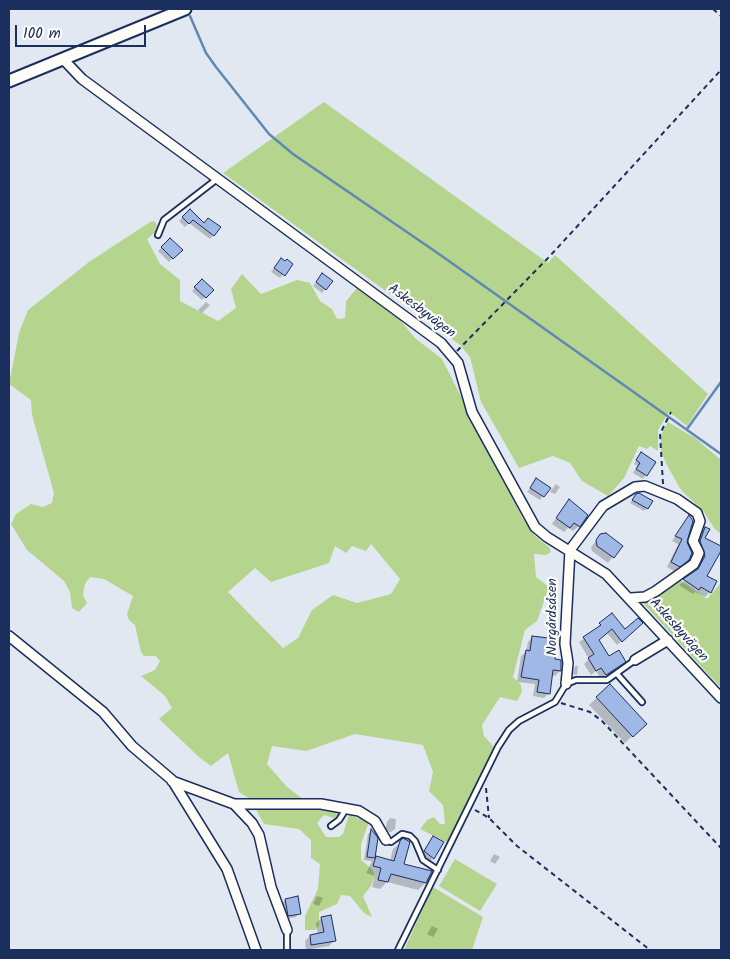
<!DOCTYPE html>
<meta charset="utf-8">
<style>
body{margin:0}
#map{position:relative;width:730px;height:959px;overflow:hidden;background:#e1e8f2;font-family:Kalam,sans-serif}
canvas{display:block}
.frame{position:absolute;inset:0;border:10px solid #1b2f5e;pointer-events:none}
.scale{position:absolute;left:15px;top:25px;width:131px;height:22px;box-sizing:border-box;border:2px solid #1b2f5e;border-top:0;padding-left:6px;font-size:15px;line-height:18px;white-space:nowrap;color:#1b2f5e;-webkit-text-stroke:4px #fdfcf7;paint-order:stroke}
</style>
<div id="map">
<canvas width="730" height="959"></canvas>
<div class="frame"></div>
<div class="scale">100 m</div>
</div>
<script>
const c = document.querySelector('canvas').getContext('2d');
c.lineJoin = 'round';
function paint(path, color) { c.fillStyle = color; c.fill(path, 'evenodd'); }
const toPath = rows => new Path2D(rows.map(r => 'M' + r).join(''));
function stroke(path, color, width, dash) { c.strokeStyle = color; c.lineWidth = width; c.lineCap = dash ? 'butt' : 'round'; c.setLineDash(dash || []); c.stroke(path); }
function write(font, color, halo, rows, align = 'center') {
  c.font = font + ' Kalam,sans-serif'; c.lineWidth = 4.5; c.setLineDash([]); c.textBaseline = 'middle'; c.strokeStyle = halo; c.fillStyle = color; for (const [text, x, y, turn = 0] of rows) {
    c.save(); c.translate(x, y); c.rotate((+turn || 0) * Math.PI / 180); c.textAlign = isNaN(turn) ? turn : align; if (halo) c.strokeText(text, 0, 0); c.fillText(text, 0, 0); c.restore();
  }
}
paint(toPath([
 [324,102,548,263,555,255,708,394,687,426,669,412,658,430,658,451,650,446,647,449,639,446,624,478,608,496,582,481,570,463,553,456,519,468,481,402,470,357,460,345,223,173],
 [154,221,157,225,155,232,147,239,160,264,180,280,180,301,218,321,236,308,231,289,242,274,261,294,297,280,310,283,320,301,332,309,337,319,345,318,346,301,357,288,400,320,415,338,442,359,522,517,535,536,549,547,551,552,546,555,534,554,536,577,549,587,537,621,525,630,513,677,521,685,522,692,517,701,500,697,482,725,484,736,494,747,448,843,420,829,427,820,434,817,440,824,445,824,443,805,429,791,433,772,423,745,355,734,306,751,272,746,267,764,287,787,311,805,339,810,339,816,334,818,324,815,317,823,326,837,339,837,343,834,349,815,369,822,361,844,361,860,372,869,375,876,371,886,363,896,372,917,364,913,350,896,341,895,337,904,319,912,319,926,315,930,305,930,305,916,318,889,320,864,311,858,311,840,299,829,264,824,250,799,239,792,228,753,211,766,200,758,159,719,172,708,165,696,141,676,155,670,160,661,156,656,144,656,141,652,135,625,129,620,127,614,133,596,104,579,90,577,85,584,83,595,87,603,79,612,72,608,70,592,64,581,27,550,11,524,16,514,31,504,43,507,52,503,54,493,32,415,31,400,9,384,19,333,28,310,89,262,150,222],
 [371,544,400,579,391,594,357,603,333,595,312,610,298,638,283,648,228,592,255,568,271,582,329,563,335,546,346,553,352,546,366,551],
 [668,422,695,438,721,460,721,534,714,528,704,512,681,490,668,467,661,452,661,435],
 [677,578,707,599,721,583,721,688,642,602],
 [455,859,497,884,480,911,439,886],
 [433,887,483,917,472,950,404,950]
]), '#b5d58e');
paint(toPath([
 [190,210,213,235,210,239,189,223,185,227,179,221],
 [170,239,181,250,169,262,158,251],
 [277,263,292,264,280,278,271,272],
 [319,278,331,281,322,293,313,286],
 [202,280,212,290,202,300,192,291],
 [206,302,210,305,202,313,198,310],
 [638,457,654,462,643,479,633,473,637,466,634,464],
 [536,480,549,488,540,500,527,492],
 [556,484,560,487,555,494,550,492],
 [636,495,647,508,644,511,630,503],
 [569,500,579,526,573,531,568,528,564,532,552,524],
 [689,516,683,564,674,571,667,567,678,544,672,541],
 [705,528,704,539,721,548,706,576,710,592,705,597,695,592,693,594,679,585,694,573,700,562,695,547,700,533],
 [700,544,702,544,708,561,705,562],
 [601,535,621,546,608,563,592,551,591,547],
 [600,624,625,630,637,628,617,645,607,633,598,640,609,658,619,666,601,679,596,671,591,675,584,664,589,659,579,642,597,630],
 [532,637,553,660,560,661,560,671,555,676,551,675,549,693,544,698,533,696,535,684,517,682,521,656,526,652,528,642],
 [575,666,578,666,577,675,573,674],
 [610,685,645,724,625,743,589,705],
 [390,818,396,819,395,829,391,832,385,831,387,822],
 [371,831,376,839,373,860,376,857,390,861,393,849,401,842,402,865,425,883,418,890,387,882,380,889,372,887,375,876,366,873,372,861,364,860,368,834],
 [433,837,433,858,430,861,421,855],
 [494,854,500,857,495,864,490,861],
 [317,896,323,898,319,906,313,904],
 [285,900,299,913,296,917,285,919,282,903],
 [322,918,334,941,329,946,306,950,305,941,310,936,318,935,316,923],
 [432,926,438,929,433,937,427,934]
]), '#0003');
stroke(toPath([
 [190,16,206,53,216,67,269,134,293,154,439,254,721,454],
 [687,429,721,382]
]), '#5f89b3', 2.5);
const building = toPath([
 [190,209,204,223,208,218,221,227,214,236,193,220,189,224,182,217,190,209],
 [170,238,183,250,173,259,161,247,170,238],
 [281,258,285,261,287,259,293,264,285,276,274,268,281,258],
 [322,273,333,281,326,290,316,282,322,273],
 [202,279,214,290,206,298,194,287,202,279],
 [641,452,656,462,647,476,636,469,640,463,636,460,641,452],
 [536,478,551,488,544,497,530,488,536,478],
 [639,493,653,501,648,509,632,500,636,494,639,493],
 [569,499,588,515,580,527,574,523,570,528,556,518,569,499],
 [689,515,693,521,687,542,692,553,689,560,680,567,671,562,682,539,675,536,689,515],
 [705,527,710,529,705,538,721,546,721,551,707,576,717,581,711,593,701,587,699,590,683,579,698,569,705,556,700,541,705,527],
 [606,533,623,546,614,558,597,546,596,540,600,534,606,533],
 [612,613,625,629,638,618,643,623,622,642,612,629,599,640,609,656,619,650,626,662,606,675,601,668,596,671,588,658,594,654,583,637,601,625,599,623,612,613],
 [532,636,557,639,555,659,561,660,561,671,553,670,550,694,537,692,539,680,521,677,526,650,530,651,532,636],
 [610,684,647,724,633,737,596,697,610,684],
 [371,829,378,838,375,858,367,857,371,829],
 [433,836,444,842,434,859,424,851,433,836],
 [403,838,410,842,404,864,432,871,426,883,391,874,388,882,378,880,381,868,373,866,376,856,394,861,400,841,403,838],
 [298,896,301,914,288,916,285,899,298,896],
 [331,915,336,941,311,945,310,935,324,932,321,917,331,915]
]);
paint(building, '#9fb8e5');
stroke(building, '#1b2f5e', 1);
const lane = toPath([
 [158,235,164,220,217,179],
 [617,674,642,702],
 [331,826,339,820,346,809],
 [386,840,391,842,402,834,410,836,415,841,423,860,438,870],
 [287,930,287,950],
 [398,950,498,747,509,730,519,721,555,702,566,684,576,680,607,680,635,660]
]);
const street = toPath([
 [63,59,82,79,441,343,458,363,472,412,535,527,547,537,606,574,721,698],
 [9,636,103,712,132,746,172,780,227,869,256,950],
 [635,660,668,640],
 [566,684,568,663,565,644,570,550,603,506,635,487,645,486,677,499,697,513,700,521,693,541,699,553,694,564,656,591,645,597,631,598],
 [172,781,234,804,321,804,359,811,375,821,386,840],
 [234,804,252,823,259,835,271,887,287,930]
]);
const secondary = toPath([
 [9,81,185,9]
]);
stroke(lane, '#1b2f5e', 8);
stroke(street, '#1b2f5e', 12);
stroke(secondary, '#1b2f5e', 15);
stroke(toPath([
 [713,9,721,16],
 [457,351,549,257,721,70],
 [663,484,660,434,671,412],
 [561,703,590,712,602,721,721,848],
 [486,788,489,818],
 [475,810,489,818,517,846,650,950]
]), '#1b2f5e', 2, [5, 4]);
stroke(lane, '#fdfcf7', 4.5);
stroke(street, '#fdfcf7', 9);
stroke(secondary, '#fdfcf7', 11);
write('14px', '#1b2f5e', '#fdfcf7', [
 ["Askesbyvägen",421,312,37],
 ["Norgårdsåsen",554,617,-90],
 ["Askesbyvägen",678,631,48]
]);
</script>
